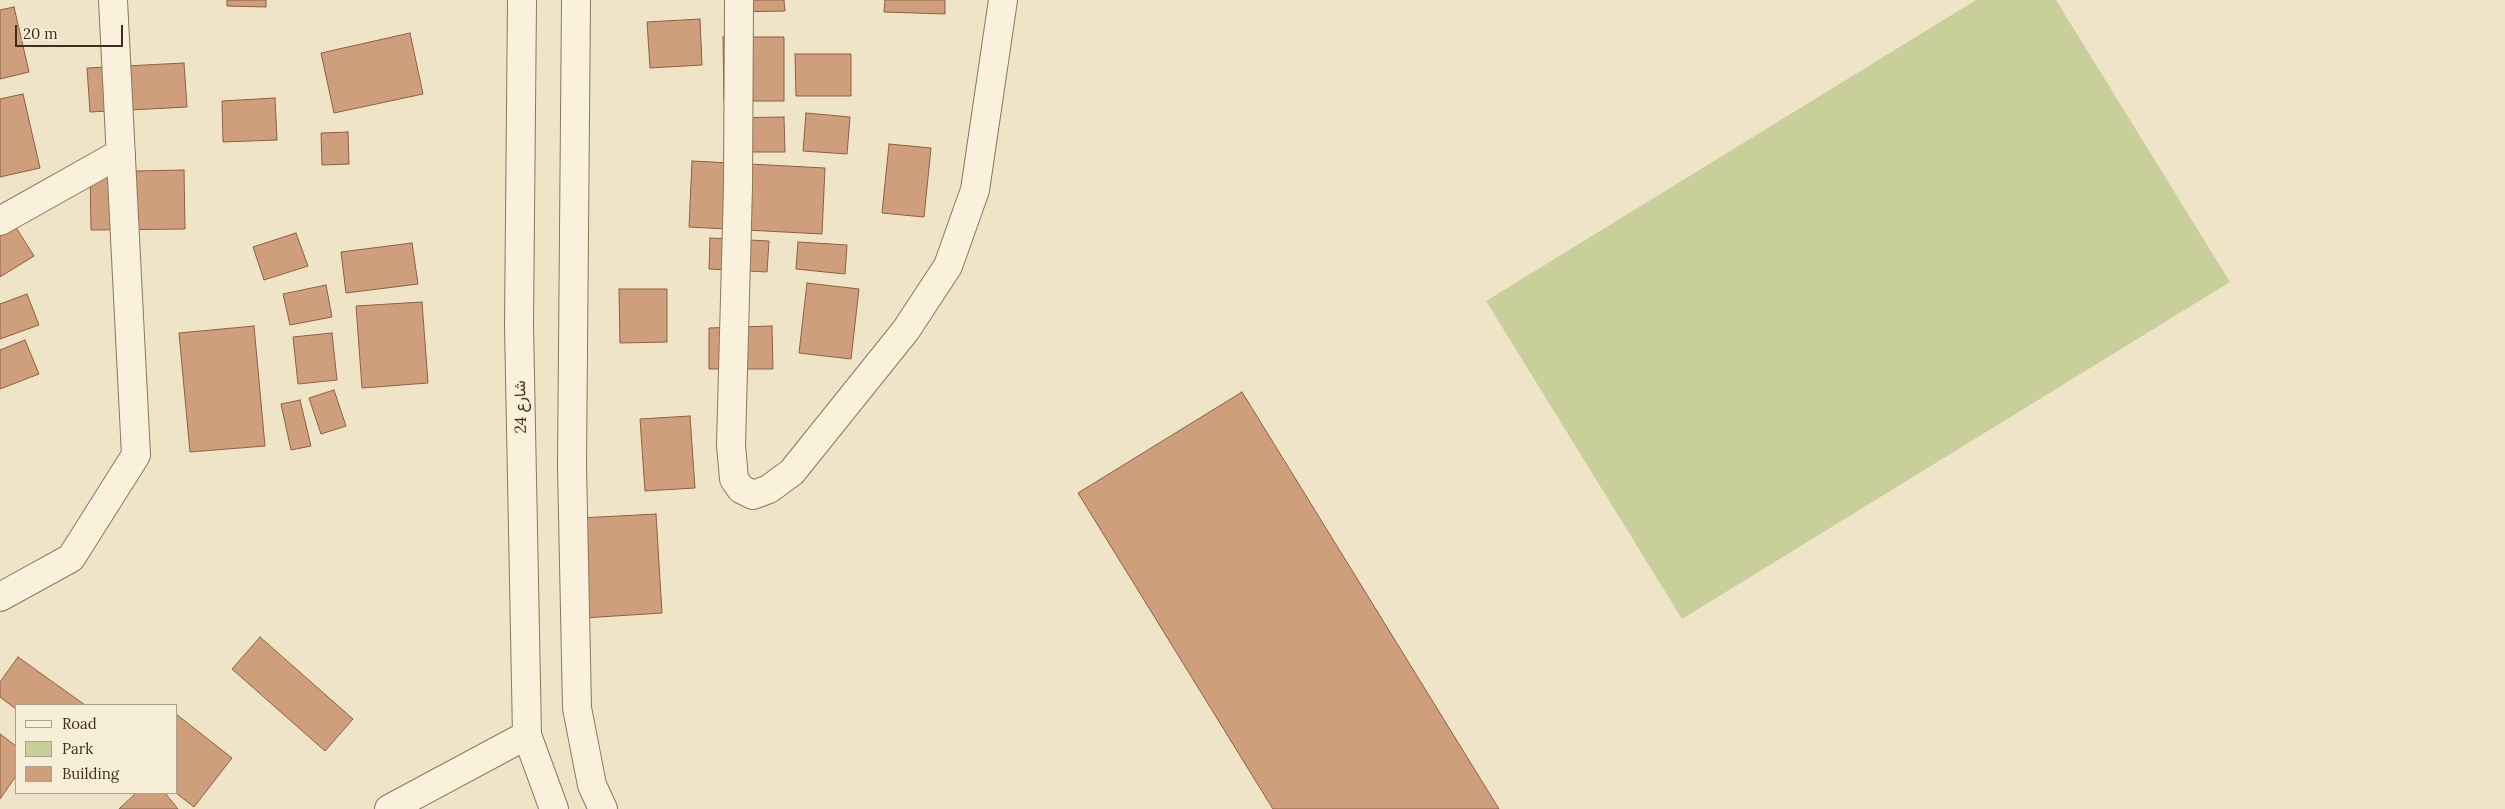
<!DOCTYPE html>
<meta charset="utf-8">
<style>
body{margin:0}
#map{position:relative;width:2505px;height:809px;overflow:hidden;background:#f0e4c8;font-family:Lora,serif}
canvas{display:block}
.legend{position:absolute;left:15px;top:704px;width:162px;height:90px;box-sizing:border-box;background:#f7eed8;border:1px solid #ada18e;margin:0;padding:6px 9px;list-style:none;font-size:15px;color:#3d2e20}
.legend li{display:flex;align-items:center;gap:10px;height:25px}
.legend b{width:25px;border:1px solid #ada18e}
.scale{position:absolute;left:15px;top:25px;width:108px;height:22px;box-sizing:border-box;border:2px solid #3d2e20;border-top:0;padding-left:6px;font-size:15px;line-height:18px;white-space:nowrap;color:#3d2e20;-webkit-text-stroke:4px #f7eed8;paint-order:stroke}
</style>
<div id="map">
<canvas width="2505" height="809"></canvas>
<ul class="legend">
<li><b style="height:6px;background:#faf1dc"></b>Road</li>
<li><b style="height:14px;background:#c9cf9b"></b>Park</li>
<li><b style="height:14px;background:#cf9f7d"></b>Building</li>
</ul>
<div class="scale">20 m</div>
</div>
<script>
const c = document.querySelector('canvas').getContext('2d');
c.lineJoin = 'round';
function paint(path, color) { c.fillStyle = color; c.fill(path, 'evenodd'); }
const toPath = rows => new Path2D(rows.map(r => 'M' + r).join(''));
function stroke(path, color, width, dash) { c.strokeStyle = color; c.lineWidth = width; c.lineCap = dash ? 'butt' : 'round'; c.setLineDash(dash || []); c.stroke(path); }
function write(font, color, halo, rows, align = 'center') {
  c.font = font + ' Lora,Vazirmatn,serif'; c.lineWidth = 4.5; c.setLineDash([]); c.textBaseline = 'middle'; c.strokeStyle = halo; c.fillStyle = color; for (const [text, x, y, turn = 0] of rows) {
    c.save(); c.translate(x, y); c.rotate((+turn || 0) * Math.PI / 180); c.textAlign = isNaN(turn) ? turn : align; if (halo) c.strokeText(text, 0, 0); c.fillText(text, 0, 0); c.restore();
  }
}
paint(toPath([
 [1976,0,2056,0,2230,282,1682,619,1486,301]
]), '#c9cf9b');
const building = toPath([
 [227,0,266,0,266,7,227,6,227,0],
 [732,0,784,0,785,11,733,12,732,0],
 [885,0,945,0,945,14,884,12,885,0],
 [14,7,29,72,0,79,0,10,14,7],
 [700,19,702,65,650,68,647,22,700,19],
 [410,33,423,94,334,113,321,53,410,33],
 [723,37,784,37,784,101,724,101,723,37],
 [795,54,851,54,851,96,796,96,795,54],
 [184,63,187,107,90,112,87,68,184,63],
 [23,94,40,168,0,177,0,99,23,94],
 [275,98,277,140,223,142,222,101,275,98],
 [806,113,850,117,847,154,803,151,806,113],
 [784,117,785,152,726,152,726,118,784,117],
 [348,132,349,164,322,165,321,133,348,132],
 [889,144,931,148,924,217,882,213,889,144],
 [692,161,825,168,822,234,689,227,692,161],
 [184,170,185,229,91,230,90,172,184,170],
 [15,226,34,256,0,277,0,236,15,226],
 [296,233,308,266,264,280,253,247,296,233],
 [710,238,769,241,767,272,709,269,710,238],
 [798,242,847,245,845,274,796,269,798,242],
 [412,243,418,284,346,293,341,252,412,243],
 [807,283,859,289,851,359,799,353,807,283],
 [326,285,332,317,290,325,283,294,326,285],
 [619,289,667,289,667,342,620,343,619,289],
 [27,294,39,325,0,339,0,304,27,294],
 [422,302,428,383,362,388,356,306,422,302],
 [254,326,265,446,190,452,179,333,254,326],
 [772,326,773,369,709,369,709,328,772,326],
 [332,333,337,380,298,384,293,337,332,333],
 [25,340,39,374,0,389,0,350,25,340],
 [334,390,346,426,321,434,309,398,334,390],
 [1242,392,1499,809,1273,809,1078,493,1242,392],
 [300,400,311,446,291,450,281,404,300,400],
 [690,416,695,488,645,491,640,419,690,416],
 [656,514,662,613,568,619,561,519,656,514],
 [260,637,353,719,325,751,232,669,260,637],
 [18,657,85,705,16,705,16,709,0,697,0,682,18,657],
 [176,714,232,758,194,807,176,793,176,714],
 [0,734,16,746,16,776,0,799,0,734],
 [136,793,165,793,178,809,119,809,136,793]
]);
paint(building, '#cf9f7d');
stroke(building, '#8d5f41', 1);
const minor = toPath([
 [739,0,738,187,731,445,734,479,741,489,753,495,769,489,792,472,906,330,948,266,975,190,1003,0],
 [0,221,121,153],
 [0,597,71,558,136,455,113,0],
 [389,809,527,735]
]);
const tertiary = toPath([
 [522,0,519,325,527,735,554,809],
 [576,0,572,465,577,708,592,785,603,809]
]);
stroke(minor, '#8d765c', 30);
stroke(tertiary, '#8d765c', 30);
stroke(minor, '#faf1dc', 28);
stroke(tertiary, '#faf1dc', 28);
write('16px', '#3d2e20', '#f7eed8', [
 ["شارع 24",521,407,-91]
]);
</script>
